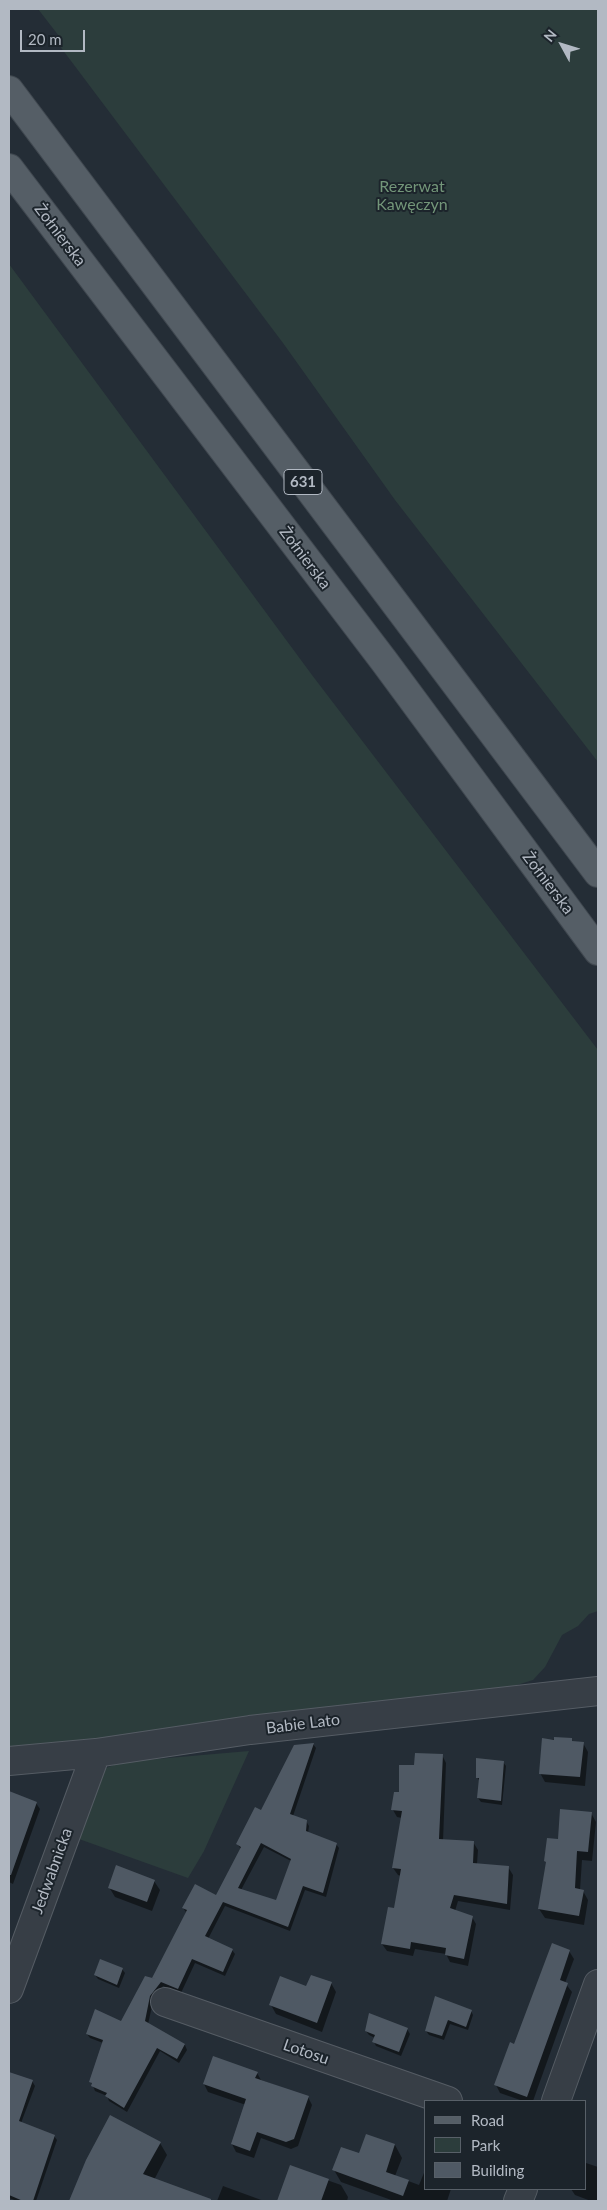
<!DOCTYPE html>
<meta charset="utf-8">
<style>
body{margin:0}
#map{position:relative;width:607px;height:2210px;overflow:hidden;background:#242d36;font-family:Lato,sans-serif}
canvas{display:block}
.frame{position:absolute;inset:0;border:10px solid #b2b9c3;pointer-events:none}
.legend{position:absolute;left:424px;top:2100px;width:162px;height:90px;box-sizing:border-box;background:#1c242b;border:1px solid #586068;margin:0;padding:6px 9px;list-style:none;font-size:15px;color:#b2b9c3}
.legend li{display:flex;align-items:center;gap:10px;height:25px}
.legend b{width:25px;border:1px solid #586068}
.north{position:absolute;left:537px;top:20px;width:50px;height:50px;-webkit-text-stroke:4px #1c242b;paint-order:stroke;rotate:309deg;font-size:14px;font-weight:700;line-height:20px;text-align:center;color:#b2b9c3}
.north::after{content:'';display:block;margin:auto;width:18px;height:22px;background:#b2b9c3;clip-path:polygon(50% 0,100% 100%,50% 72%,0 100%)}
.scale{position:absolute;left:20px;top:30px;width:65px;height:22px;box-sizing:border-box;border:2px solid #b2b9c3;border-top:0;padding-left:6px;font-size:15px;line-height:18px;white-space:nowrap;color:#b2b9c3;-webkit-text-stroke:4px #1c242b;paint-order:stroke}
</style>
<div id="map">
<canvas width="607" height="2210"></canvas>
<div class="frame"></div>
<ul class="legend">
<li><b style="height:6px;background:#555e66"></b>Road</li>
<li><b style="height:14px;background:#2c3d3c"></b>Park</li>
<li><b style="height:14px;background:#4f5964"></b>Building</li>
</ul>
<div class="north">N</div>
<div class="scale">20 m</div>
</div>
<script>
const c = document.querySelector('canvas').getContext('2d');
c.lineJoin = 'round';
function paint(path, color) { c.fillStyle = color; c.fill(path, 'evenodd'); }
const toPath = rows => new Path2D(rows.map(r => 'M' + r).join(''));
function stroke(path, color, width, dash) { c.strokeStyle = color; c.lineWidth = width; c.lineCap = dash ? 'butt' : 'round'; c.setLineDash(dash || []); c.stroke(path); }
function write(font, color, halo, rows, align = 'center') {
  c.font = font + ' Lato,sans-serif'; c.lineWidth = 4; c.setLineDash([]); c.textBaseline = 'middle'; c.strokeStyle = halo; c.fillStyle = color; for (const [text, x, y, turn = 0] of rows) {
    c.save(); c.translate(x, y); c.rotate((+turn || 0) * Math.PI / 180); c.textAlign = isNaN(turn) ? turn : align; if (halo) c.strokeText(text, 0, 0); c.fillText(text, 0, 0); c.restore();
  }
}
paint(toPath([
 [38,9,598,9,598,762,395,500,283,343,59,45,62,40],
 [9,264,312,675,598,1050,598,1611,589,1614,578,1626,562,1635,545,1667,533,1680,501,1690,9,1755],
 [249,1751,204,1851,188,1878,79,1839,106,1768,122,1762]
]), '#2c3d3c');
paint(toPath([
 [571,1739,573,1742,583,1743,588,1752,585,1786,545,1782,540,1773,543,1740],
 [313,1744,316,1748,293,1816,306,1821,309,1826,308,1833,336,1844,339,1848,326,1897,305,1890,290,1931,225,1906,208,1939,232,1950,235,1954,225,1976,195,1963,181,1993,163,1986,153,2002,148,2024,185,2045,187,2050,179,2063,160,2051,127,2112,109,2101,107,2096,95,2091,93,2086,91,2082,103,2043,90,2038,87,2034,122,2022,155,1981,186,1912,183,1908,216,1897,241,1849,237,1844],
 [264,1847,291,1861,276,1902,241,1890],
 [442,1755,446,1763,443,1841,473,1842,478,1850,477,1864,508,1867,513,1875,510,1910,458,1901,455,1911,472,1917,476,1924,468,1966,450,1962,446,1954,415,1949,413,1956,387,1951,382,1944,395,1910,401,1876,398,1875,393,1868,402,1818,397,1817,393,1810,395,1793,400,1794,415,1767],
 [503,1762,506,1766,502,1805,481,1802,478,1798,480,1782,477,1777],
 [9,1793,36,1803,40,1809,13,1884,9,1882],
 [591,1813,596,1822,592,1861,582,1860,580,1890,583,1891,588,1900,584,1925,545,1918,539,1909],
 [154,1881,160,1890,152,1911,115,1897,109,1887],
 [569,1951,574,1959,565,1983,572,1992,533,2101,523,2101,500,2093,496,2085],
 [122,1969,125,1973,119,1988,98,1979,95,1975],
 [331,1983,336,1992,322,2032,276,2014,271,2005,307,1988],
 [436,1998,471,2011,473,2015,468,2030,450,2024,444,2040,429,2035,426,2031],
 [407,2029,410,2034,401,2056,376,2046,374,2042,375,2038,369,2035,366,2031],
 [257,2073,261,2080,308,2097,312,2105,298,2146,291,2149,261,2138,254,2158,236,2152,232,2144,246,2105,208,2092,204,2084],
 [11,2074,32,2081,35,2086,21,2123,54,2136,57,2140,36,2201,17,2201,9,2198,9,2081],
 [160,2143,167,2155,154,2180,213,2201,70,2201,87,2160],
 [395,2145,402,2158,395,2176,419,2185,426,2168,426,2189,451,2189,447,2201,394,2201,341,2182,334,2170,360,2154],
 [586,2163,598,2167,598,2201,591,2201,575,2195,571,2189,586,2189],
 [290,2167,341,2185,348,2197,347,2201,278,2201],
 [223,2186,264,2201,217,2201]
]), '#0007');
paint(toPath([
 [554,1737,572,1738,572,1741,584,1742,580,1777,539,1774,542,1738,554,1740],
 [314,1743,290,1814,307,1820,306,1831,337,1843,323,1893,303,1886,288,1927,223,1902,205,1936,233,1949,223,1972,192,1959,178,1989,161,1982,150,1996,145,2021,185,2044,177,2059,157,2048,124,2108,105,2096,107,2093,91,2086,92,2083,89,2082,103,2040,86,2034,95,2009,121,2021,145,1976,156,1979,152,1978,187,1910,182,1908,195,1884,216,1895,241,1847,236,1844,255,1807,261,1810,294,1745],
 [261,1843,291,1859,276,1900,238,1888],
 [415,1753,443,1754,439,1839,474,1841,473,1863,509,1866,507,1904,454,1895,450,1908,473,1916,464,1959,445,1955,446,1948,411,1942,410,1949,381,1944,388,1907,394,1908,401,1869,392,1868,402,1811,391,1810,394,1792,399,1792,399,1765,414,1765],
 [476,1758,504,1761,501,1801,477,1798,479,1778,476,1778],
 [9,1791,37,1802,11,1875,9,1875],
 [560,1809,592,1812,588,1852,577,1851,575,1888,584,1890,579,1916,538,1909,546,1862,544,1861,547,1838,558,1839],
 [116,1865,155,1880,147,1902,108,1888],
 [552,1943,570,1950,560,1980,568,1983,527,2097,494,2085,510,2042,514,2044],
 [100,1959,123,1968,117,1985,94,1975],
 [311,1975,332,1982,317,2023,269,2005,280,1976,306,1986],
 [435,1996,472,2010,466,2027,448,2020,442,2036,425,2031],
 [369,2013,408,2028,399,2052,372,2042,375,2035,365,2031],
 [213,2056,258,2072,255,2078,309,2096,294,2139,286,2142,257,2132,250,2151,231,2144,246,2099,203,2084],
 [9,2072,33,2080,19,2121,55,2135,33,2201,23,2201,9,2195],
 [110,2115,161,2142,143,2174,211,2199,211,2201,69,2201,86,2160],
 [366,2134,395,2144,386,2172,409,2180,403,2196,332,2170,341,2147,359,2153],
 [290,2165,329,2179,321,2201,277,2201]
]), '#4f5964');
const minor = toPath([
 [9,1761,96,1753,250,1730,598,1691],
 [9,1989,96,1753],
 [165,2002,448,2101],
 [556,2101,598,1984],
 [518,2201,523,2189]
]);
const major = toPath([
 [9,90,598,873],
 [9,168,384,661,598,951]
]);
stroke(minor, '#555c64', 30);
stroke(major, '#404850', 30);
stroke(minor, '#373e46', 28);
stroke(major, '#555e66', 28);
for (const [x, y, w] of [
 [303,482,38]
]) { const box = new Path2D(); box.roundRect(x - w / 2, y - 12.5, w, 25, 4); c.fillStyle = '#1c242b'; c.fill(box); stroke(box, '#b2b9c3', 1); }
write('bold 15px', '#b2b9c3', null, [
 ["631",303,482]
]);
write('16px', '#739679', '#1c242b', [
 ["Rezerwat",412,187],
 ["Kawęczyn",412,205]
]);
write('16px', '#b2b9c3', '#1c242b', [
 ["Żołnierska",60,235,53],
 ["Żołnierska",305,558,53],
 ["Żołnierska",548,883,53],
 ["Babie Lato",303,1724,-7],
 ["Jedwabnicka",52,1871,-70],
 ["Lotosu",306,2052,19]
]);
</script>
